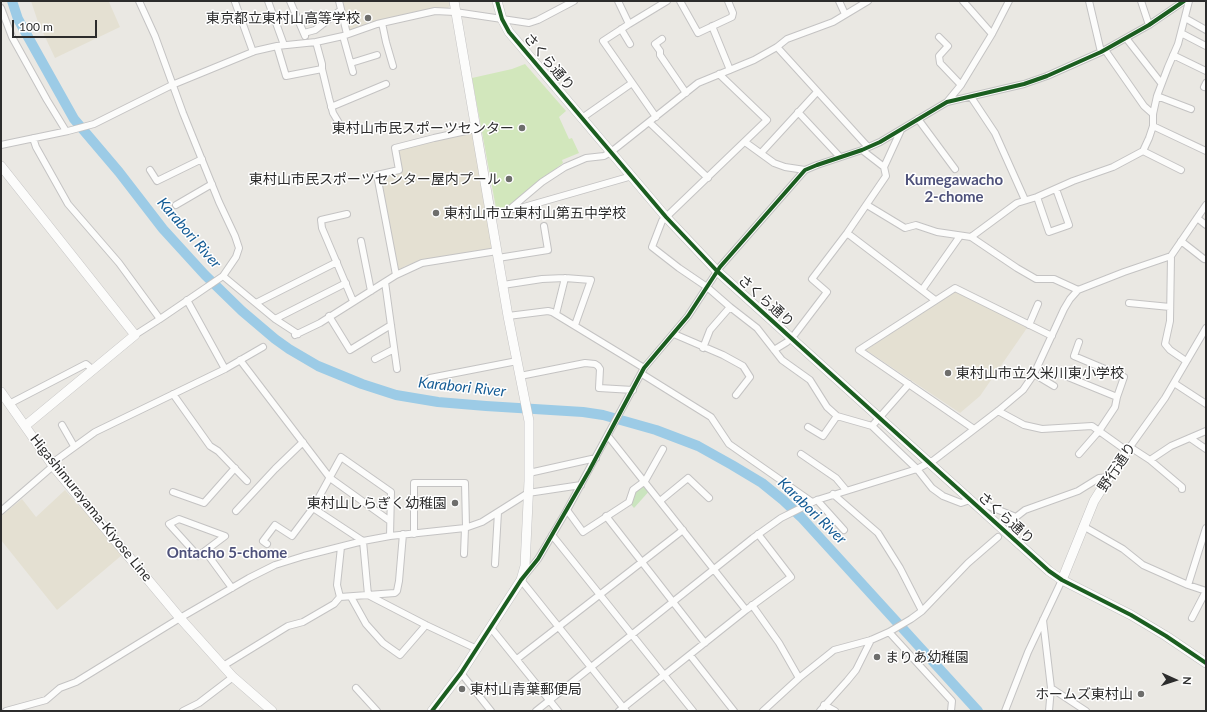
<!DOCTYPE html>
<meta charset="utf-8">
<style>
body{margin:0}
#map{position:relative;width:1207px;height:712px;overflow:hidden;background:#eae8e3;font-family:Lato,sans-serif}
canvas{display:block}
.frame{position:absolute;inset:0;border:2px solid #2c2c2c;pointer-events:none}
.north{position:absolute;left:1155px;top:660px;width:40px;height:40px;-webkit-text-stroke:3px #fff;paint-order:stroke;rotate:93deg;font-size:11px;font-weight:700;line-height:16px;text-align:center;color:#2c2c2c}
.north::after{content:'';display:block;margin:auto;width:14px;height:18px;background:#2c2c2c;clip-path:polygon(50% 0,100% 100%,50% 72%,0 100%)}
.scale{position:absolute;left:12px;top:20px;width:85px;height:18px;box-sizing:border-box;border:2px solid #2c2c2c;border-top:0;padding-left:5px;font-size:12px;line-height:14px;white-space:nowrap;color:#2c2c2c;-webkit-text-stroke:3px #fff;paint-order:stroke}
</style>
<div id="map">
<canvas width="1207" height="712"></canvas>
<div class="frame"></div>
<div class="north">N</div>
<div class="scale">100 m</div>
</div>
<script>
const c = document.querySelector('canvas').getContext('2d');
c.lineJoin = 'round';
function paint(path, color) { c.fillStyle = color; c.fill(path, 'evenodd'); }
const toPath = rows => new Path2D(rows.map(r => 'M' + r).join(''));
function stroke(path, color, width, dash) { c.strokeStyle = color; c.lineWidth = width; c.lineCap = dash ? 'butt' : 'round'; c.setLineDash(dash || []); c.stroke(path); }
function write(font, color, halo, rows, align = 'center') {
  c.font = font + ' Lato,"Noto Sans JP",sans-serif'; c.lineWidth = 3; c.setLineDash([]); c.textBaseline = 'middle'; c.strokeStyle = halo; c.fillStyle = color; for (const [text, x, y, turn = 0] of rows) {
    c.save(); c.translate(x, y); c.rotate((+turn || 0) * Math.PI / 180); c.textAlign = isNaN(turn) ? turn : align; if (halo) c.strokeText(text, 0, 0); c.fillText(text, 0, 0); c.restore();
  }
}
paint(toPath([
 [31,1,110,1,109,2,120,27,55,58,38,22],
 [341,1,450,1,450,6,447,9,437,8,410,13,371,23,350,30,348,29],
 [473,131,493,249,421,261,405,266,397,271,379,176,401,172,397,149],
 [956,291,1027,328,980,396,960,413,866,350],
 [65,490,79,506,87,512,122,555,57,610,1,540,1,516,22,499,36,517]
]), '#e4e0d2');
paint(toPath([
 [645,481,651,489,634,508,629,502,633,490]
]), '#cae4be');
paint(toPath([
 [525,64,566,111,559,117,569,139,572,138,579,153,562,160,563,163,508,206,499,210,496,208,472,78,512,69]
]), '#d2e7bc');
stroke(toPath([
 [12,1,18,19,74,119,119,172,163,229,205,275,242,311,275,339,289,349,318,366,362,384,396,395,438,402,486,406,583,412,603,415,656,430,698,446,732,465,762,483,783,500,801,517,978,711]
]), '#9ccbe6', 10);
const street = toPath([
 [268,1,284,45],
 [290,1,305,36],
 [339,1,347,34],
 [618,1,629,24],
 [680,1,698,33,732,17,733,13,728,1],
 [839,1,845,14],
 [963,1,992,34],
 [1089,1,1101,52],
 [1141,1,1149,25],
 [235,2,253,52],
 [1,8,12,37,47,100,66,131],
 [1185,18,1206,30],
 [382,23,386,42,393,66],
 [712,26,730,70],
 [621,29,630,44],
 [304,33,315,30,341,10],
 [1181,33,1206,46],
 [343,36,353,72],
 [939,37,948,46,939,56,940,63,961,85],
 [1126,38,1161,83],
 [662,39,655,44,660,51,660,55,686,93],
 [316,42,322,64,322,69,329,98,333,113,342,128],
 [277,46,286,76,322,69],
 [777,47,868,147],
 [1105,50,1144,106,1153,114],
 [1173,55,1206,71],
 [351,63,377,55],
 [719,74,767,120,662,221,652,247,679,268,707,287,730,307,757,328,782,360,810,380,827,407,837,416,872,426,917,469,932,488,943,496,961,503,970,500],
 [1204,87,1206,83],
 [1157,96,1191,109],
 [971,97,995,133,1025,200],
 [947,102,961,85,992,34,1009,1],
 [331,107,386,84],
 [798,112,840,157],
 [656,117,603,41,629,24,667,1],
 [582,118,632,83],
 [918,119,955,169],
 [649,122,708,178],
 [1153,126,1206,151],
 [33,138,36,147,68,204,119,263,160,319],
 [745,142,774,163,785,167,805,170],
 [1,145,68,131,94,124,172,85,255,51,277,46,316,42,343,36,377,24,435,11,455,12,529,23,538,20,574,1],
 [1143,151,1181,170],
 [761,153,817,92],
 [884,167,901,130],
 [150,170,157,181,202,159],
 [1037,197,1049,232,1069,225,1056,189],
 [176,205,212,184],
 [867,205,905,228,916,225,937,232,971,237,1017,268,1036,279,1054,279,1078,290],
 [510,209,517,209,632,176],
 [347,214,321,220,322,228,353,301],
 [491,216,503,213,510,209,542,182,565,167,586,158,604,156,611,152,698,83,754,60,777,47,787,39,833,22,868,1],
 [1197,218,1206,225],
 [847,233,935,300],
 [971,237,1017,203,1037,197,1073,181,1113,167,1143,151,1149,138,1153,126,1153,114,1157,96,1168,67,1178,44,1189,1],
 [361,241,371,291],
 [1181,241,1204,259],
 [498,258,548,250,544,226],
 [396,275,377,175,399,170,395,148,434,138,475,129],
 [223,276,275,319,298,334],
 [385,282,397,369],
 [503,285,542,279,565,278,591,280,575,325],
 [922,290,960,236],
 [187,300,225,369],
 [256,303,337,262],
 [1129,303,1170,307],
 [556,314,565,278],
 [329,316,350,350,391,325],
 [508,316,548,311,552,312,644,368],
 [275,319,346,283],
 [1029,325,1038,304],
 [674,334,723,355,743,366,750,377,736,395],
 [135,335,160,319,223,276,236,257,239,248,235,236,219,202,183,113,155,36,139,1],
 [295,335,320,323,396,275,422,263,497,251],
 [703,348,710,330,730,307],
 [774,350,787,342,795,334,827,292,812,279,847,233,886,176,884,167,862,150],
 [375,359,394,349],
 [240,360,330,478,390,521],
 [1186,361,1170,350,1165,344,1170,321,1171,256,1206,205],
 [1071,371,1068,377,1117,397],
 [642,374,711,417,729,444,812,502],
 [1034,374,1054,386],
 [520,376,585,363,595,364,598,366,600,369,599,388,633,390],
 [430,378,517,361],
 [1174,383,1206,404],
 [173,394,210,446,218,451,247,481],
 [9,404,86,364,92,369],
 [998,411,1024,425,1042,429,1092,426,1127,451,1165,398,1206,328],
 [62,425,74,446],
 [872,426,909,384],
 [808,427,823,436,837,416],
 [974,429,859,350,955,288,1052,336],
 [608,436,746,610],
 [1190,438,1206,449],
 [1130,447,1150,460,1171,446,1206,431],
 [801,454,836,478,846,490],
 [1079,454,1099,431,1115,407,1117,397,1124,377,1074,356,1079,342],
 [1150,460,1182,487,1182,489],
 [529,473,596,458],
 [173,492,204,503,235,468],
 [833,494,878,533,900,568,922,611],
 [817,500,844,530],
 [660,501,688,478,709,498],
 [978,507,986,505,1016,517],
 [313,508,363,541,368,595,426,625,477,649],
 [567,510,583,532,629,502,633,490,645,481,663,449],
 [1,511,53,466,55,461,95,432,225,369,263,347],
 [236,511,275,469,303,442],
 [606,516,705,643],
 [1009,524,1016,517,1025,510,1078,491,1099,478,1109,477],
 [1083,526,1123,549,1143,565,1188,585,1206,591],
 [414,534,414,483,465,483,466,527],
 [552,535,693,711],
 [267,544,263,541,275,525,292,536,313,508,341,457,391,492,390,536],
 [205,551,225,536,179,519,169,524,198,556,205,551,232,588],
 [464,554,465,528],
 [495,564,498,512],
 [1188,585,1206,528],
 [340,597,395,593,397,591,399,581,403,534],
 [340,597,337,585,341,547],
 [351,597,366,624,383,643,400,655,426,625],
 [752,605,779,643,799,678],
 [1192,618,1206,591],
 [1043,620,1051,688,1049,711],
 [491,628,558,711],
 [889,632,952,701,951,711],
 [690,655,734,711],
 [517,659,683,530],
 [223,666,288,626,303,622,334,604,340,597],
 [461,673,491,711],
 [356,688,377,711],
 [1051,688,1086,711],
 [824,705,835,711],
 [6,711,46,700,60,688,76,682,180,618,249,578,275,565,304,556,363,541,390,536,465,528,482,522,528,493,581,485],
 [183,711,199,703,233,677],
 [536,711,753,538,781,518,817,500,917,469,934,460,998,411,1023,390,1034,374,1064,309,1070,299,1078,290,1124,272,1171,256],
 [619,711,746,610,791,577,758,534],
 [626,711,521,580,538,559,567,510,644,368,688,316,720,267,805,170,817,165,862,150,880,142,947,102,1024,84,1047,76,1101,52,1149,25,1184,1],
 [763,711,799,678,834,650,871,640,889,632,911,619,922,611,968,563,998,537],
 [820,711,847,681,856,670,871,640],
 [1005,711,1028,652,1062,580]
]);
const secondary = toPath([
 [497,1,502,19,509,32,666,217,717,271,1049,571,1062,580,1131,615,1166,636,1206,663],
 [1,166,135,335,25,426],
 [1,392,53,466,180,618,233,677,272,711],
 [1062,580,1094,501,1109,477,1127,451],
 [432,711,461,673,521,580,525,566,529,481,529,421,508,316,454,1]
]);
stroke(street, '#c4c3c3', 8);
stroke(secondary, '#c4c3c3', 10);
stroke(street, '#fcfcfb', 6);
stroke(secondary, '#fcfcfb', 9);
stroke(toPath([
 [497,1,502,19,509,32,666,217,717,271,1049,571,1062,580,1131,615,1166,636,1206,663],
 [432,711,461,673,521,580,538,559,589,471,644,368,688,316,720,267,805,170,817,165,862,150,880,142,947,102,1024,84,1047,76,1101,52,1149,25,1184,1]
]), '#1b5e20', 4);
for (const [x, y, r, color] of [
 [368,18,4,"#6e6e6c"],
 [522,128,4,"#6e6e6c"],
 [509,179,4,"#6e6e6c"],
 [436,213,4,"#6e6e6c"],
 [948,373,4,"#6e6e6c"],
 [455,503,4,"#6e6e6c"],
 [877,657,4,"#6e6e6c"],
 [462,689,4,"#6e6e6c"],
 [1141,694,4,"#6e6e6c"]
]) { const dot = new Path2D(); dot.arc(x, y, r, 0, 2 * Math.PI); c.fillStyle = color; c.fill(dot); stroke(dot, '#fff', 1.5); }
write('14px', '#2c2c2c', '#fff', [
 ["東京都立東村山高等学校",360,18],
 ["東村山市民スポーツセンター",514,128],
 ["東村山市民スポーツセンター屋内プール",501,179],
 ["東村山市立東村山第五中学校",444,213,"left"],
 ["東村山市立久米川東小学校",956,373,"left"],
 ["東村山しらぎく幼稚園",447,503],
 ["まりあ幼稚園",885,657,"left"],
 ["東村山青葉郵便局",470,689,"left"],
 ["ホームズ東村山",1133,694]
], 'right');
write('14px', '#2c2c2c', '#fff', [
 ["さくら通り",549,62,50],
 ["さくら通り",766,301,42],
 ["野行通り",1117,467,-56],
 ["Higashimurayama-Kiyose Line",91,508,51],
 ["さくら通り",1006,518,42]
]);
write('bold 15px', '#4f527b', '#fff', [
 ["Kumegawacho",954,180],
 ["2-chome",954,197],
 ["Ontacho 5-chome",227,553]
]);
write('italic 15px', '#165d96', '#fff', [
 ["Karabori River",189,233,49],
 ["Karabori River",462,387,6],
 ["Karabori River",812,511,44]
]);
</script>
